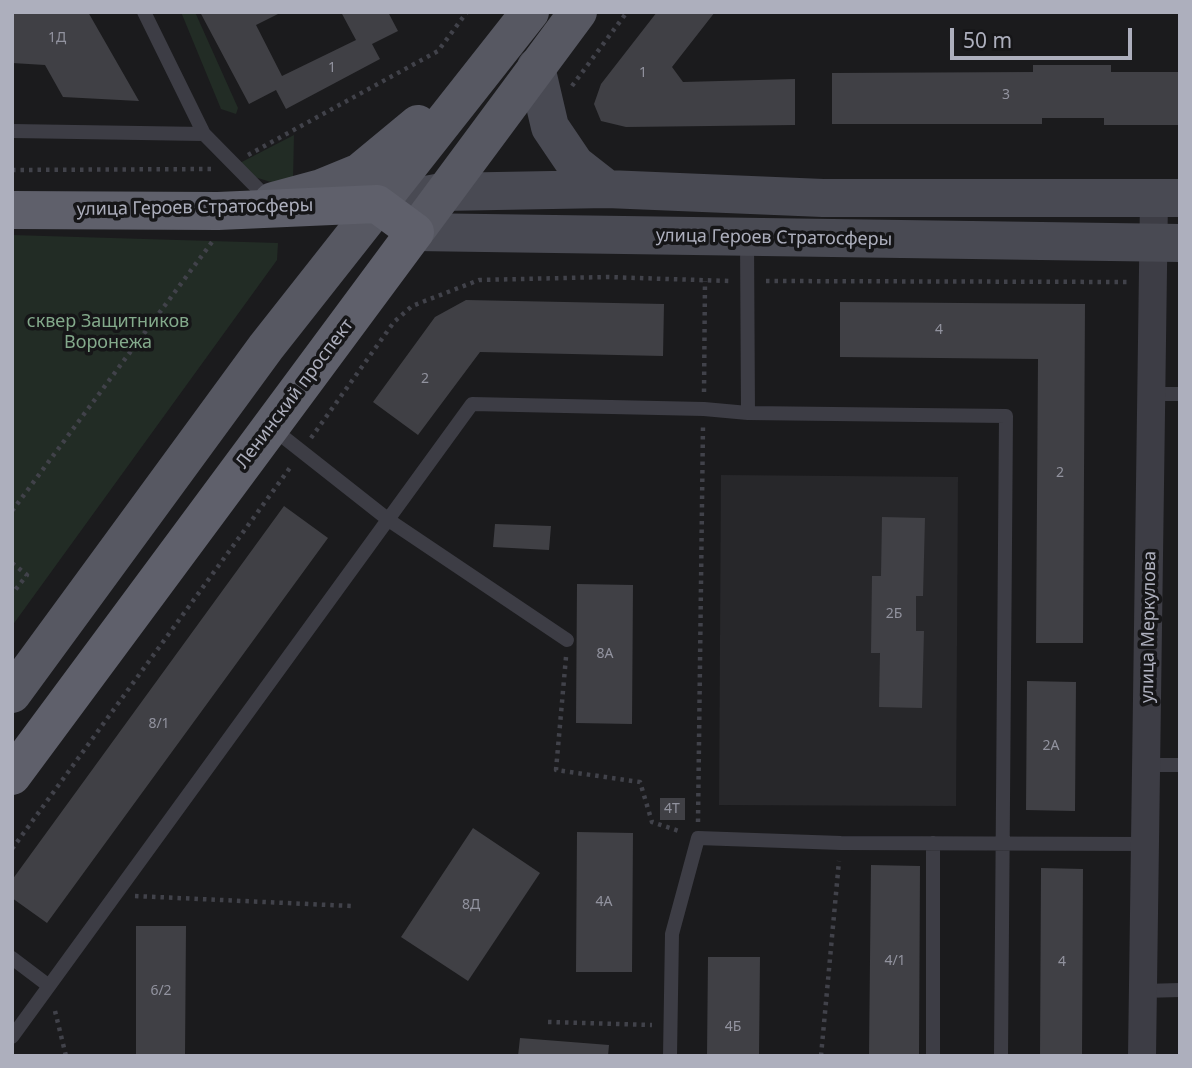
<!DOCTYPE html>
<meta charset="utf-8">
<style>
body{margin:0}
#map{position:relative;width:1192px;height:1068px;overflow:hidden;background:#1b1b1d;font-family:"Noto Sans",sans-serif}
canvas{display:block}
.frame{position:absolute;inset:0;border:14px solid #adafbd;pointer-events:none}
.scale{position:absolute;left:950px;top:28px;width:182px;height:32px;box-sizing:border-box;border:4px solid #adafbd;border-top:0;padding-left:9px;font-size:21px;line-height:24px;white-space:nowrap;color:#adafbd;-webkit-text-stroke:5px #161618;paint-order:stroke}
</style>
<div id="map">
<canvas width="1192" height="1068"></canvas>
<div class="frame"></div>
<div class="scale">50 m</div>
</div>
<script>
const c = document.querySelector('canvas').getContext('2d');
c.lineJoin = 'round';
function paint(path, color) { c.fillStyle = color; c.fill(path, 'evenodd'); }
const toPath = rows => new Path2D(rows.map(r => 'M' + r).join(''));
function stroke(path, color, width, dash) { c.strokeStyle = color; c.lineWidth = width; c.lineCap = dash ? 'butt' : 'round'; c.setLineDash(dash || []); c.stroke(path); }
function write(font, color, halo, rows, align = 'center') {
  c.font = font + ' "Noto Sans",sans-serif'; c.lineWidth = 7; c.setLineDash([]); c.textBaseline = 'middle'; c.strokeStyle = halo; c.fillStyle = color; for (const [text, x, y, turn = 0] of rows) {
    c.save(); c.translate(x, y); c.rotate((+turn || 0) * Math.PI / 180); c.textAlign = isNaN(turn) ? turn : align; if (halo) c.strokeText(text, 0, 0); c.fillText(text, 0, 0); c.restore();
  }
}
paint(toPath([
 [721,475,958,477,956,806,719,805]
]), '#27272a');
paint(toPath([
 [181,12,195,12,238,108,236,114,221,109],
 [294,135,293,180,278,184,251,176,234,166],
 [12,235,278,243,277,260,12,626]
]), '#222c25');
paint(toPath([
 [12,12,88,12,139,101,63,97,45,65,12,63],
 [200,12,282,12,256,25,282,76,356,40,341,12,388,12,398,31,372,44,380,59,286,109,276,90,249,104],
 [657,12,715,12,672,67,683,82,795,79,795,125,626,127,601,121,594,104,601,84],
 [1033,65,1111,65,1111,72,1180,72,1180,125,1104,125,1104,118,1042,118,1042,124,832,124,832,73,1033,72],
 [466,300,664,304,663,356,480,352,418,435,373,402,435,317],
 [840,302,1085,304,1083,643,1036,643,1038,359,840,357],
 [284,506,328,538,47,923,12,898,12,880],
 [882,517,925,518,923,596,916,596,916,631,924,631,922,708,879,707,880,653,871,653,872,576,881,576],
 [495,524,551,526,549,550,493,547],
 [577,584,633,585,632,724,576,723],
 [1027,681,1076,682,1075,811,1026,810],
 [660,798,685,798,685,820,660,820],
 [473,828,540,873,468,981,401,937],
 [577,832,633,833,632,972,576,972],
 [871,865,920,866,919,1056,869,1056],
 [1041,868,1083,869,1082,1056,1040,1056],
 [136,926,186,926,185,1056,136,1056],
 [708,957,760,957,759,1056,707,1056],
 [520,1038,609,1045,608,1056,518,1056]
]), '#404045');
stroke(toPath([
 [572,86,627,12],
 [248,155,438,51,467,12],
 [12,170,214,169],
 [766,281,1128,282],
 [704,392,705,281],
 [311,438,394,322,412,306,479,280,607,277,729,281],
 [12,511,212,242],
 [12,563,27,575,12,594],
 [566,657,556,770,640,782,652,822,682,832],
 [698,822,703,425],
 [12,849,292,465],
 [135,896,351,906],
 [55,1011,66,1056],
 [548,1022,652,1025],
 [821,1056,839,861]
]), '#41424a', 4.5, [3.5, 5]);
stroke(toPath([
 [144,12,204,134,270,201],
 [12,131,204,134],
 [747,239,748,413],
 [1153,394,1180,394],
 [272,428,390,521,567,640],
 [1147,765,1180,765],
 [12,958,49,986],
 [1143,991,1180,990],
 [12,1037,472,404,704,409,748,413,1006,416,1001,1056],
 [670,1056,672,934,698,838,841,843,1146,844],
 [933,1056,933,843]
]), '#3d3d45', 14);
stroke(toPath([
 [1142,1056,1154,198]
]), '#3d3d45', 28);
stroke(toPath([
 [536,67,550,127,575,164,607,189],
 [377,204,442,192,607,189,823,198,1180,198],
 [415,232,1180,243]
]), '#494a53', 38);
stroke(toPath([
 [273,201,321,188,360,172,418,124],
 [415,232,578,12],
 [12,694,266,347,530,12]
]), '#575862', 38);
stroke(toPath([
 [12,210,218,211,377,204,415,232,12,776]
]), '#5f606b', 38);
write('14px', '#92939f', null, [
 ["1Д",57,38],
 ["1",332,68],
 ["1",643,73],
 ["3",1006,95],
 ["4",939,330],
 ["2",425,379],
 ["2",1060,473],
 ["2Б",894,614],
 ["8А",605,654],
 ["8/1",159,724],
 ["2А",1051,746],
 ["4Т",672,809],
 ["4А",604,902],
 ["8Д",471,905],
 ["4/1",895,961],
 ["4",1062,962],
 ["6/2",161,991],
 ["4Б",733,1027]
]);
write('18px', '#adafbd', '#161618', [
 ["улица Героев Стратосферы",195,208,-1],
 ["улица Героев Стратосферы",774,238,1],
 ["Ленинский проспект",295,394,-53],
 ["улица Меркулова",1149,627,-89]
]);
write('18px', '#83a98b', '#161618', [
 ["сквер Защитников",108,322],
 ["Воронежа",108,343]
]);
</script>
